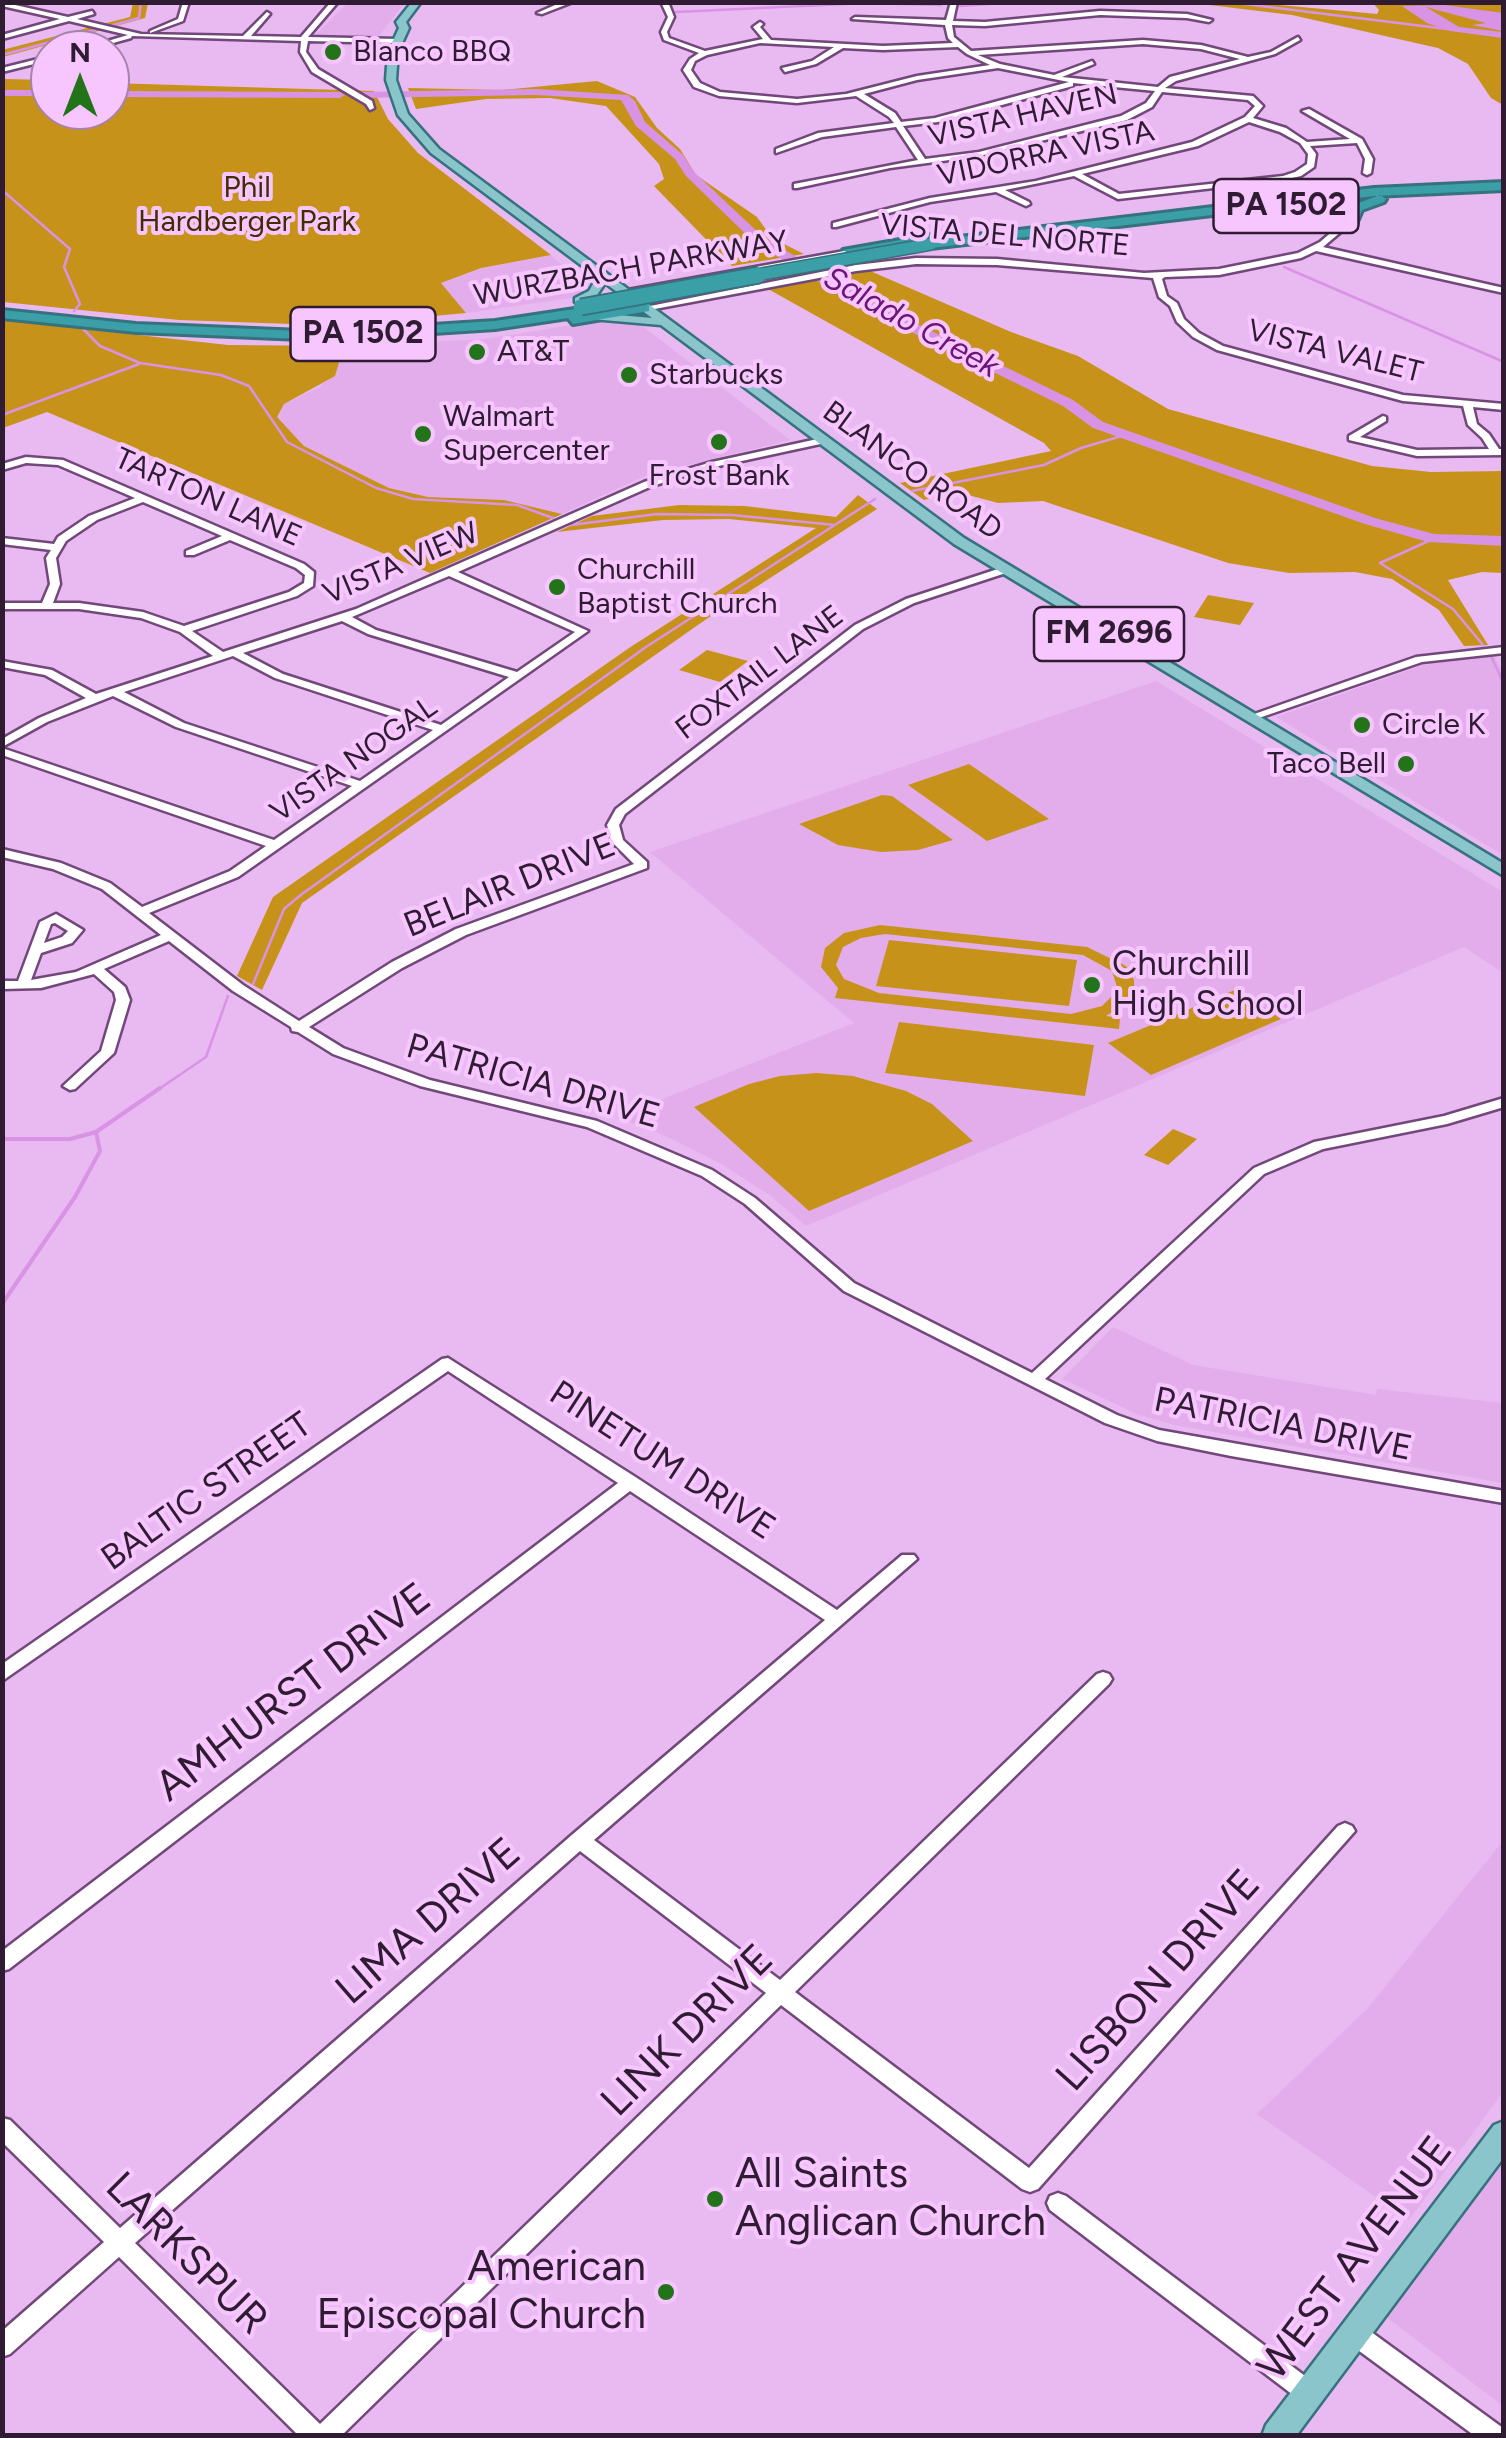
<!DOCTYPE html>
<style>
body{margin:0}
#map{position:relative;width:1506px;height:2438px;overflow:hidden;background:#e9b9f1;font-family:Figtree,sans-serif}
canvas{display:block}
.frame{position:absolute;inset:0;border:5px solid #2f1c32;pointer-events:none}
.north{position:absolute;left:30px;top:30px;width:100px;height:100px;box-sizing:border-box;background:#f7c6ff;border:2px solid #a782ad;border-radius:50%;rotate:0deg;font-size:28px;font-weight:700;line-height:40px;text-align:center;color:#2f1c32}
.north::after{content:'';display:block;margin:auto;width:35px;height:45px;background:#23731b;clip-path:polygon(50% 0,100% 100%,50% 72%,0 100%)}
</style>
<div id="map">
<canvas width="1506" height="2438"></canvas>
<div class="frame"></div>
<div class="north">N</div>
</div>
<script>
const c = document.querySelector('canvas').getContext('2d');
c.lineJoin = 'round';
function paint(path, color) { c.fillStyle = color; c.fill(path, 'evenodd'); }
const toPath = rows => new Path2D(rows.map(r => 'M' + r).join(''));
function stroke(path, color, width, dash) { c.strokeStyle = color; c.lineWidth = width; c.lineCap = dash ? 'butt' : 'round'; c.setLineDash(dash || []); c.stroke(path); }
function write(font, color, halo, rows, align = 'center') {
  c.font = font + ' Figtree,sans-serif'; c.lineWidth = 8; c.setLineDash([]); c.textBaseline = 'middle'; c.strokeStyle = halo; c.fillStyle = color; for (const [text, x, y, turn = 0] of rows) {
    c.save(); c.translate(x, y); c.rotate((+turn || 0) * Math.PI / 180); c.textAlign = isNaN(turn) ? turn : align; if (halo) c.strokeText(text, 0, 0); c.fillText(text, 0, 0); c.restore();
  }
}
paint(toPath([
 [348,3,397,2,405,3,377,38,314,36],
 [551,255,589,291,578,297,466,313,440,284,481,268],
 [603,320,640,324,790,440,647,475,562,514,504,500,428,497,389,488,305,446,276,418,284,404,320,387,342,359,344,346,486,339],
 [1494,656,1504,674,1503,855,1276,717,1423,665],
 [1156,681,1503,892,1503,973,1464,947,806,1226,771,1196,723,1165,670,1138,617,1117,854,1023,650,852],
 [1113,1327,1193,1365,1376,1395,1377,1389,1503,1403,1503,1483,1174,1425,1137,1414,1062,1379],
 [1503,1841,1503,2092,1409,2220,1257,2114,1367,2009],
 [1503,2159,1503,2406,1385,2316]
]), '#e3adeb');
paint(toPath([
 [133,3,148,3,145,18,3,57,2,50,130,17],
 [1193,3,1258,3,1377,14,1379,10,1373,3,1503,3,1503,105,1491,98,1468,64,1438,48,1292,15],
 [3,79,50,80,50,110,110,110,110,83,374,91,388,119,418,153,551,255,481,268,441,283,466,313,412,318,291,324,179,320,3,302],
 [597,81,635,97,657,128,680,149,696,175,757,217,772,238,804,254,732,266,654,186,664,179,659,164,606,106,550,98,486,99,416,109,408,88,502,90],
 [868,270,1011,332,1078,356,1168,409,1372,466,1431,472,1503,471,1503,573,1482,572,1448,580,1488,645,1464,646,1439,610,1392,579,1355,572,1289,573,1228,563,1043,501,998,503,957,492,924,500,900,483,1051,451,1044,443,768,289],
 [3,320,228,345,344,346,335,376,284,404,277,417,304,446,389,488,428,497,504,500,562,514,430,573,47,412,3,428],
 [858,495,877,509,705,620,302,903,262,990,237,976,273,897,629,648,816,528,729,519,663,520,557,532,592,516,679,505,745,506,836,517],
 [1208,595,1254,603,1240,625,1194,617],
 [707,650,748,661,720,682,679,670],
 [969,764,1049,819,987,841,908,785],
 [882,795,892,796,953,840,918,850,881,852,838,845,799,824],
 [880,925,1087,947,1126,966,1134,980,1134,990,1126,1003,1106,1016,1120,1018,1119,1029,835,998,838,988,821,967,825,948,844,933],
 [885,934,1083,955,1112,971,1118,990,1102,1006,1071,1014,879,993,844,979,836,965,843,947,861,938],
 [889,940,1077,960,1069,1006,876,986],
 [1237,989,1281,1019,1151,1075,1108,1043],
 [899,1022,1094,1045,1085,1096,885,1073],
 [817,1073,853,1076,906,1091,932,1104,973,1141,809,1211,694,1107,749,1084,780,1076],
 [1173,1129,1197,1139,1168,1165,1144,1155]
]), '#c79219');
paint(toPath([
 [1444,5,1503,13,1503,31,1472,25,1486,23,1426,7,1459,27,1503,32,1503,38,1450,31,1427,23,1402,6]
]), '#d993e5');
stroke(toPath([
 [1228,2,1447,29],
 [959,6,1018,2],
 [676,12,867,3,941,5],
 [106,27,139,18,141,2],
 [2,55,95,30],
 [2,190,70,249,64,267,80,304,74,311],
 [1284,267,1504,362],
 [83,329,100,346,140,363,221,375,249,386,287,442,376,488,413,499,517,505,553,518],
 [2,415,139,364],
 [912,491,1044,465,1081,448,1125,435],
 [571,525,657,514,732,515,835,525],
 [1433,539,1380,563,1453,609,1483,645],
 [1491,656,1504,684],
 [253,984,284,909,302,894,646,647,875,499],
 [156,1091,206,1057,228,996]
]), '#d993e5', 2.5);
stroke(toPath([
 [2,1139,70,1139,96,1132,160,1088],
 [2,1304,75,1197,100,1151,96,1132]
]), '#d993e5', 4);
paint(toPath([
 [536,89,628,95,635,101,645,122,683,155,694,172,763,237,874,303,1073,400,1103,422,1375,518,1434,534,1504,536,1504,546,1428,542,1365,524,1093,428,1063,406,864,309,755,243,686,176,675,159,636,126,621,100,536,95,357,98,352,95,357,92,536,89],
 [2,90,50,90,50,96,2,96,2,90],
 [110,91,340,92,345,95,340,98,110,97,110,91]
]), '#d993e5');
const minor = toPath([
 [2,2,68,17,92,11,94,14,77,19,141,34,243,36,267,12,270,14,251,36,301,37,331,2,338,2,308,37,397,39,400,41,397,43,308,41,306,52,318,69,372,101,374,108,370,110,366,104,312,72,300,52,301,41,132,36,131,38,88,50,77,50,128,35,69,21,2,39,2,35,60,19,2,6,2,2],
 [183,2,189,2,183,21,150,33,150,31,178,19,183,2],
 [562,2,573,2,542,14,537,13,562,2],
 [661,2,668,2,674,17,667,32,669,38,705,51,763,39,753,27,760,22,763,24,760,27,771,40,883,46,953,43,948,38,945,25,852,19,855,17,946,20,951,2,957,2,953,21,985,22,1100,11,1187,14,1212,20,1209,22,1187,18,1100,15,985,26,952,25,954,37,971,51,1143,40,1201,45,1248,57,1271,52,1298,37,1300,40,1275,54,1176,81,1165,88,1253,96,1263,106,1253,118,1286,128,1307,142,1350,139,1302,111,1309,109,1362,139,1373,159,1371,173,1367,175,1363,173,1365,159,1357,143,1310,146,1316,154,1314,167,1301,176,1283,180,1118,199,1074,176,1005,190,1029,202,1030,204,1026,206,996,192,930,202,836,227,833,227,833,223,930,198,1036,181,1192,142,1245,117,1255,106,1248,100,1162,92,1152,107,1127,120,979,156,890,168,797,188,794,188,794,184,918,160,896,127,822,137,776,153,776,149,818,133,894,123,889,117,856,96,797,103,719,96,694,87,683,70,690,59,699,53,664,40,661,32,668,17,661,2],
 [760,43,834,47,812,61,782,68,785,72,816,64,843,48,883,50,958,47,967,54,990,65,917,76,846,94,797,99,720,92,700,83,691,70,695,61,707,55,760,43],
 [1143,44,1201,49,1240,59,1170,77,1158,87,1062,77,1094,64,1092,61,1054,75,1000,64,978,55,1143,44],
 [998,68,1069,82,935,118,901,122,895,113,864,94,917,80,998,68],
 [1073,83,1155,91,1146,103,1121,116,979,152,925,159,903,126,938,122,1073,86,1073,83],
 [1249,122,1280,132,1300,143,1308,154,1307,164,1295,172,1283,176,1119,194,1082,174,1198,146,1249,122],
 [50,56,50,60,2,72,2,68,50,56],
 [1342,223,1349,225,1323,247,1504,288,1504,293,1316,251,1301,258,1219,275,1165,277,1162,279,1167,296,1177,303,1184,319,1199,333,1223,346,1403,395,1504,404,1504,410,1473,407,1477,424,1489,434,1499,449,1504,449,1504,455,1417,456,1349,440,1349,436,1383,416,1386,417,1386,421,1360,437,1417,450,1489,449,1482,438,1468,425,1463,406,1403,401,1217,350,1193,337,1177,322,1170,306,1159,297,1153,278,997,265,916,264,856,271,644,311,640,308,856,265,916,258,997,259,1144,273,1219,269,1298,253,1320,242,1342,223],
 [861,248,864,248,864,252,632,293,628,290,861,248],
 [822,438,827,441,825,443,714,467,652,486,458,572,588,631,238,877,149,913,243,985,299,1021,392,962,456,929,634,864,611,841,607,825,616,809,855,625,906,599,1001,568,1009,568,1009,572,914,603,863,629,625,814,619,825,623,840,647,862,647,868,466,935,402,968,309,1027,343,1048,430,1080,597,1121,712,1170,755,1198,854,1283,1032,1373,1254,1168,1314,1142,1444,1116,1504,1098,1504,1107,1447,1124,1323,1149,1264,1174,1045,1379,1117,1415,1159,1430,1504,1491,1504,1503,1231,1456,1157,1441,1105,1423,844,1291,745,1204,702,1176,587,1127,420,1086,333,1054,298,1032,292,1031,291,1027,233,991,169,941,104,969,125,987,130,1000,114,1053,75,1089,70,1090,63,1086,101,1051,116,1000,114,992,94,974,41,988,2,989,2,981,18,981,40,922,56,914,83,930,72,943,41,953,31,980,76,972,161,935,102,889,53,869,2,857,2,849,61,863,110,883,142,907,230,871,266,846,2,755,2,748,274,840,352,786,176,727,113,696,47,722,2,747,2,739,39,718,86,698,45,675,2,667,2,661,52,670,96,694,213,656,180,632,141,618,79,609,2,609,2,603,42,603,50,584,46,558,51,550,2,544,2,538,54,544,58,537,89,516,135,498,58,465,26,463,2,470,2,464,26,457,63,460,304,564,314,572,313,586,297,596,192,631,223,652,356,609,644,482,712,462,822,438],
 [143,502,222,536,186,551,186,555,194,555,230,540,296,568,305,575,304,583,289,592,184,626,143,612,79,603,53,603,60,584,56,558,66,541,97,520,143,502],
 [449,576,575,632,517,672,376,630,352,617,449,576],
 [342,621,368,634,509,677,441,725,283,674,243,653,342,621],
 [233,656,275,678,433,730,360,781,184,723,124,692,233,656],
 [55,923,68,931,62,937,44,943,51,924,55,923],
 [1504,647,1504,653,1422,662,1253,720,1249,721,1243,718,1416,657,1504,647],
 [448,1358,637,1478,837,1610,902,1555,914,1555,917,1559,594,1840,780,1980,1097,1674,1103,1672,1109,1674,1112,1679,1109,1684,795,1992,1029,2168,1338,1826,1345,1823,1352,1826,1355,1831,1038,2189,1030,2192,1022,2189,781,2005,341,2436,299,2436,119,2257,10,2354,2,2357,2,2331,104,2242,2,2142,2,2118,10,2120,120,2228,573,1834,825,1620,630,1491,9,1969,2,1971,2,1951,618,1483,448,1371,2,1681,2,1664,442,1359,448,1358],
 [580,1851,766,1993,320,2424,135,2243,580,1851],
 [1058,2193,1066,2196,1317,2385,1321,2393,1317,2401,1309,2404,1301,2401,1050,2210,1047,2203,1050,2196,1058,2193],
 [1355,2323,1363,2326,1503,2428,1504,2436,1475,2436,1347,2342,1344,2334,1347,2326,1355,2323]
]);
const major = toPath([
 [412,2,421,2,406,22,409,28,398,52,396,80,408,114,439,149,964,538,1504,864,1504,876,954,544,661,325,592,319,590,317,596,313,652,318,605,283,597,295,575,302,575,298,589,291,597,277,431,153,398,115,386,80,388,52,399,28,396,22,412,2],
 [1504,2121,1504,2157,1296,2436,1262,2436,1266,2425,1494,2125,1504,2121]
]);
const highway = toPath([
 [1504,182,1504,190,1374,196,931,248,926,243,849,254,843,250,946,232,951,238,1374,188,1504,182],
 [1380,195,1386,199,1384,202,1362,210,1356,224,1345,229,1333,214,1302,207,1308,203,1337,207,1347,218,1353,205,1380,195],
 [644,304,649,305,649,311,573,324,568,318,495,329,325,340,136,332,2,318,2,310,136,324,325,332,495,321,588,307,593,313,644,304]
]);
stroke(minor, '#72487a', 5);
stroke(major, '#36717e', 5);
stroke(highway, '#36717e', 6);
paint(minor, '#fff');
paint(major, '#89c5ca');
paint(highway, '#3a9fa7');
const highwayBridgeFar1 = toPath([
 [745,277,931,244]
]);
const highwayBridge = toPath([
 [581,307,759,275]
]);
stroke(highwayBridgeFar1, '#36717e', 14, []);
stroke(highwayBridge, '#36717e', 19, []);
stroke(highwayBridgeFar1, '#3a9fa7', 11);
stroke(highwayBridge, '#3a9fa7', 15);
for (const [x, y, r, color] of [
 [333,52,10,"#23731b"],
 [477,352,10,"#23731b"],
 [629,375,10,"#23731b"],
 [423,434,10,"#23731b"],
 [719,442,10,"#23731b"],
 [557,587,10,"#23731b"],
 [1362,725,10,"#23731b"],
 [1406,764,10,"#23731b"],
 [1092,985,10,"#23731b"],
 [715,2199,10,"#23731b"],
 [666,2292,10,"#23731b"]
]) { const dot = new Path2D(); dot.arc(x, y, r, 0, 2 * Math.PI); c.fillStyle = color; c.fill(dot); stroke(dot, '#f7c6ff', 4); }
write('30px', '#2f1c32', '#f7c6ff', [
 ["Blanco BBQ",353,52],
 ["AT&T",497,352],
 ["Starbucks",649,375],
 ["Walmart",443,417],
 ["Supercenter",443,451],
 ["Frost Bank",719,476,"center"],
 ["Churchill",577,570],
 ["Baptist Church",577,604],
 ["Circle K",1382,725],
 ["Taco Bell",1386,764,"right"]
], 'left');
write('30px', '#2f1c32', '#f7c6ff', [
 ["VISTA HAVEN",1023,116,-13],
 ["VIDORRA VISTA",1046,154,-12],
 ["VISTA DEL NORTE",1005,236,5],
 ["WURZBACH PARKWAY",631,269,-10],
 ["VISTA VALET",1335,352,14],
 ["BLANCO ROAD",912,471,36],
 ["TARTON LANE",208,498,24],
 ["VISTA VIEW",401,564,-23],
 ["FOXTAIL LANE",760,673,-37],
 ["VISTA NOGAL",354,760,-35]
]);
write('30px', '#422d00', '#f7c6ff', [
 ["Phil",247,188],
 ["Hardberger Park",247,222]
]);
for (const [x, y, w] of [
 [1286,206,145],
 [363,334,145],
 [1109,634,150]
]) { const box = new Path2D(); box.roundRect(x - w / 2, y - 27, w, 54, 8); c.fillStyle = '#f7c6ff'; c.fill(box); stroke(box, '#2f1c32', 2.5); }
write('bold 32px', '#2f1c32', null, [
 ["PA 1502",1286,206],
 ["PA 1502",363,334],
 ["FM 2696",1109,634]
]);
write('italic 32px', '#6c1579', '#f7c6ff', [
 ["Salado Creek",911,323,29]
]);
write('35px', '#2f1c32', '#f7c6ff', [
 ["BELAIR DRIVE",510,886,-22],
 ["PATRICIA DRIVE",533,1082,16],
 ["PATRICIA DRIVE",1283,1425,11],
 ["PINETUM DRIVE",662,1461,33],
 ["BALTIC STREET",207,1492,-35]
]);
write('35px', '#2f1c32', '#f7c6ff', [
 ["Churchill",1112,965],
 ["High School",1112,1005]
], 'left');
write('42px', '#2f1c32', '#f7c6ff', [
 ["AMHURST DRIVE",294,1693,-37],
 ["LIMA DRIVE",429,1922,-41],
 ["LISBON DRIVE",1159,1981,-48],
 ["LINK DRIVE",688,2031,-45],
 ["LARKSPUR",186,2254,45],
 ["WEST AVENUE",1356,2259,-53]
]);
write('42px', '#2f1c32', '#f7c6ff', [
 ["All Saints",735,2175],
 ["Anglican Church",735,2223],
 ["American",646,2268,"right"],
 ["Episcopal Church",646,2316,"right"]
], 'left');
</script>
